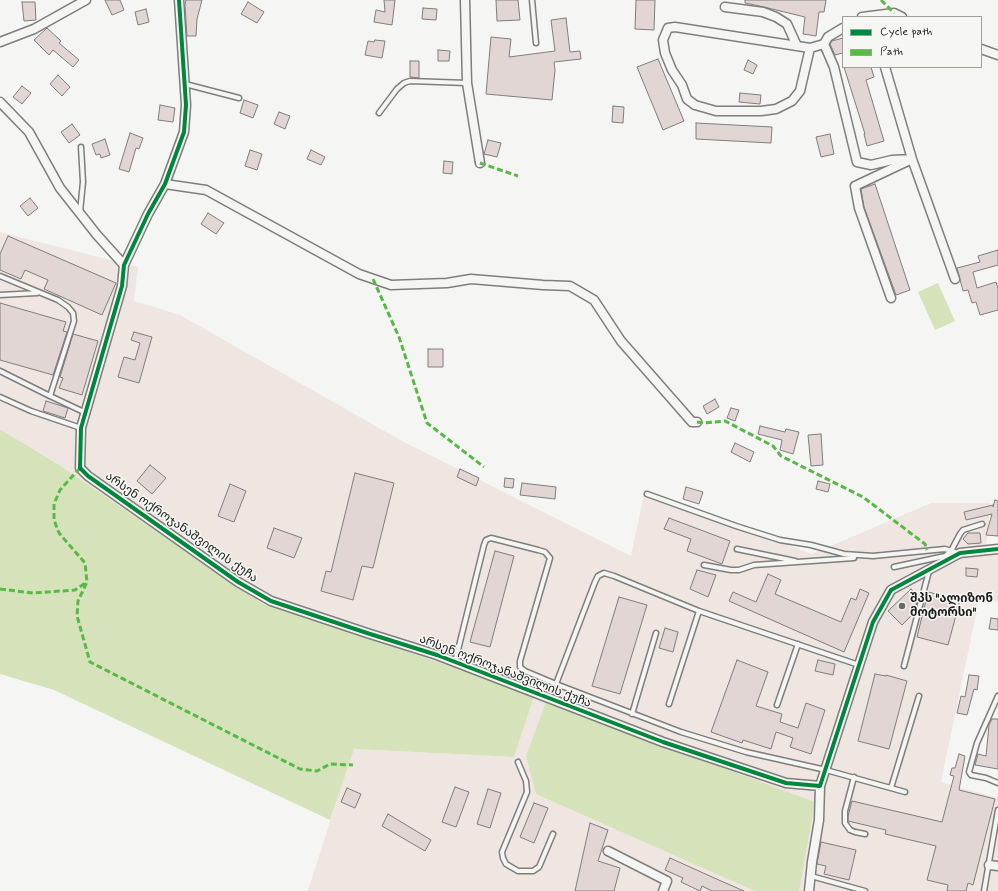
<!DOCTYPE html>
<meta charset="utf-8">
<style>
body{margin:0}
#map{position:relative;width:998px;height:891px;overflow:hidden;background:#f5f5f3;font-family:Mynerve,sans-serif}
canvas{display:block}
.legend{position:absolute;left:842px;top:16px;width:140px;height:52px;box-sizing:border-box;background:#f6f6f2;border:1px solid #9f9f9c;margin:0;padding:5px 7px;list-style:none;font-size:12px;color:#1c1c1c}
.legend li{display:flex;align-items:center;gap:8px;height:20px}
.legend b{width:20px;border:1px solid #9f9f9c}
</style>
<div id="map">
<canvas width="998" height="891"></canvas>
<ul class="legend">
<li><b style="height:5px;background:#00873e"></b>Cycle path</li>
<li><b style="height:5px;background:#58b947"></b>Path</li>
</ul>
</div>
<script>
const c = document.querySelector('canvas').getContext('2d');
c.lineJoin = 'round';
function paint(path, color) { c.fillStyle = color; c.fill(path, 'evenodd'); }
const toPath = rows => new Path2D(rows.map(r => 'M' + r).join(''));
function stroke(path, color, width, dash) { c.strokeStyle = color; c.lineWidth = width; c.lineCap = dash ? 'butt' : 'round'; c.setLineDash(dash || []); c.stroke(path); }
function write(font, color, halo, rows, align = 'center') {
  c.font = font + ' Mynerve,"Noto Sans Georgian",sans-serif'; c.lineWidth = 3; c.setLineDash([]); c.textBaseline = 'middle'; c.strokeStyle = halo; c.fillStyle = color; for (const [text, x, y, turn = 0] of rows) {
    c.save(); c.translate(x, y); c.rotate((+turn || 0) * Math.PI / 180); c.textAlign = isNaN(turn) ? turn : align; if (halo) c.strokeText(text, 0, 0); c.fillText(text, 0, 0); c.restore();
  }
}
paint(toPath([
 [0,232,138,267,134,301,180,315,402,441,631,556,645,489,812,554,931,503,991,503,985,553,998,553,998,602,979,600,941,782,998,798,998,891,308,891,353,749,514,757,535,694,263,604,61,466,0,429]
]), '#efe6e1');
paint(toPath([
 [938,283,955,321,935,330,918,292],
 [0,429,61,466,263,604,535,694,514,757,354,749,330,820,54,690,0,674],
 [546,702,815,802,799,891,755,891,536,794,526,756]
]), '#d6e3ba');
const building = toPath([
 [105,0,120,0,124,10,112,15,105,0],
 [186,0,202,0,197,19,196,36,187,36,185,5,186,0],
 [384,0,395,0,392,25,374,22,376,10,385,12,384,0],
 [496,0,518,0,520,20,497,21,496,0],
 [636,0,655,0,654,30,635,29,636,0],
 [745,0,826,0,824,12,819,12,816,36,803,34,805,17,764,7,745,3,745,0],
 [22,2,35,2,36,20,24,21,22,2],
 [248,2,264,12,257,23,241,14,248,2],
 [423,8,437,9,436,20,422,19,423,8],
 [146,9,149,22,138,25,135,12,146,9],
 [566,18,570,52,580,51,581,59,554,62,555,70,552,100,486,94,491,37,511,39,509,57,555,51,551,20,566,18],
 [47,28,61,41,59,43,79,60,73,67,53,50,49,55,34,40,47,28],
 [843,38,843,53,835,55,830,44,832,41,843,38],
 [375,40,385,41,382,58,365,55,368,41,374,42,375,40],
 [438,50,450,51,449,61,438,61,438,50],
 [658,59,684,121,663,130,637,67,658,59],
 [748,60,757,65,753,74,744,70,748,60],
 [410,61,419,61,419,78,410,77,410,61],
 [844,67,871,67,874,77,866,80,884,141,867,146,864,134,865,134,844,67],
 [58,75,70,87,62,96,50,84,58,75],
 [22,86,31,93,22,104,13,97,22,86],
 [740,93,761,95,760,104,739,102,740,93],
 [244,100,258,105,253,118,240,113,244,100],
 [160,105,175,108,173,122,158,120,160,105],
 [613,106,624,107,623,123,612,122,613,106],
 [279,112,290,116,285,129,274,124,279,112],
 [696,123,772,127,771,143,696,139,696,123],
 [72,124,80,135,69,143,61,132,72,124],
 [130,133,143,138,139,149,136,148,129,172,119,169,130,133],
 [830,134,834,154,821,157,816,137,830,134],
 [105,139,110,155,101,158,100,154,96,155,92,144,105,139],
 [488,140,501,143,497,157,484,154,488,140],
 [250,150,262,154,257,170,245,166,250,150],
 [311,150,325,157,321,165,307,159,311,150],
 [444,161,453,162,452,174,443,173,444,161],
 [875,184,910,290,896,295,864,207,861,189,875,184],
 [30,198,38,208,28,216,20,206,30,198],
 [208,213,224,223,216,234,201,224,208,213],
 [8,236,116,283,102,315,44,289,48,280,25,270,21,279,0,270,0,254,8,236],
 [998,250,998,265,973,272,977,288,996,282,998,288,998,310,980,315,976,302,972,303,968,290,963,291,957,268,980,262,978,256,998,250],
 [0,303,66,322,63,331,67,332,53,375,0,360,0,303],
 [134,332,152,337,139,383,118,377,124,357,135,360,140,343,131,340,134,332],
 [73,334,98,341,82,395,59,388,63,378,60,377,73,334],
 [428,349,443,349,443,367,428,367,428,349],
 [715,399,719,407,707,414,703,406,715,399],
 [46,401,68,408,65,418,43,411,46,401],
 [731,408,739,410,735,421,727,418,731,408],
 [760,426,785,432,786,429,799,432,793,454,780,450,782,440,758,434,760,426],
 [821,434,823,465,811,466,808,435,821,434],
 [735,443,754,452,750,462,731,452,735,443],
 [150,465,166,478,152,494,137,481,150,465],
 [460,469,479,478,476,486,457,477,460,469],
 [355,473,394,483,373,568,362,566,353,600,321,591,326,571,331,572,355,473],
 [505,478,514,479,513,488,504,487,505,478],
 [818,481,830,484,828,492,816,489,818,481],
 [522,483,556,487,555,499,520,495,522,483],
 [230,484,246,491,234,522,218,516,230,484],
 [686,487,703,492,699,504,683,499,686,487],
 [995,500,998,501,998,536,986,535,992,514,966,520,964,512,993,505,993,507,995,500],
 [669,518,730,541,722,564,687,551,691,539,664,529,669,518],
 [274,528,302,538,294,558,267,548,274,528],
 [968,533,980,533,981,543,968,544,963,539,968,533],
 [495,551,514,556,490,647,470,642,495,551],
 [966,568,978,569,977,577,966,576,966,568],
 [697,570,716,575,708,597,690,589,697,570],
 [768,574,781,580,775,594,841,622,851,598,856,600,860,589,869,593,844,652,729,601,733,592,756,602,768,574],
 [911,589,918,597,914,613,902,625,888,611,911,589],
 [928,592,960,600,948,645,917,637,928,592],
 [619,597,647,605,620,694,592,686,619,597],
 [991,618,998,619,998,630,989,629,991,618],
 [665,628,678,632,673,652,659,648,665,628],
 [737,660,768,672,756,706,782,714,780,722,798,728,806,703,825,710,811,754,790,747,793,738,776,732,771,749,743,740,742,743,711,732,737,660],
 [818,660,835,664,833,675,815,671,818,660],
 [875,674,886,676,886,675,907,681,889,749,858,741,875,674],
 [969,675,979,676,977,690,974,689,967,715,957,713,961,696,965,697,969,675],
 [992,719,998,719,998,769,975,765,978,754,986,756,989,725,992,719],
 [959,754,965,756,959,790,995,799,973,885,968,883,966,891,947,891,948,885,927,880,936,846,885,834,886,830,848,821,848,816,852,801,942,822,954,776,950,775,952,768,955,768,959,754],
 [455,787,469,792,456,827,442,822,455,787],
 [347,788,361,794,355,808,341,802,347,788],
 [488,789,501,793,490,828,477,824,488,789],
 [534,803,548,808,534,843,520,837,534,803],
 [388,814,431,840,425,851,382,826,388,814],
 [590,823,608,830,598,861,620,868,614,891,575,891,590,823],
 [821,842,856,850,849,880,824,874,826,866,817,864,821,842],
 [670,858,721,881,744,891,712,891,702,886,700,891,681,882,683,878,665,870,670,858]
]);
paint(building, '#e1d6d3');
stroke(building, '#7e7e7d', 1);
const lane = toPath([
 [532,0,536,43],
 [185,84,239,98],
 [379,113,397,89,404,83,410,81,467,83],
 [80,212,83,182,81,147],
 [0,276,58,300,68,307,73,313,74,321,50,396,86,413],
 [0,295,37,293],
 [0,371,50,396],
 [0,397,31,411,81,428],
 [647,494,736,526,780,540,811,545,844,554,873,556,945,549,958,553],
 [737,549,795,561],
 [704,565,731,570,739,570,754,565,854,558],
 [894,567,945,556,951,551,960,534,963,530,982,524],
 [455,662,484,545,486,540,491,538,538,550,545,552,550,558,520,661,520,667,525,671,556,684,595,582,598,576,604,573,614,576,699,611],
 [904,666,929,571],
 [556,684,681,732,746,752,826,770,905,792],
 [998,696,977,743,969,772,971,775,986,778,998,783],
 [669,704,699,611,859,665],
 [777,705,798,644],
 [632,714,656,633],
 [518,762,526,781,527,792,502,852,503,858,506,864,518,871,533,871,539,867,553,834],
 [854,777,845,811,845,823,850,830,855,832,865,834],
 [891,788,919,696],
 [811,876,865,891],
 [984,891,998,810]
]);
const street = toPath([
 [179,0,186,105,184,132,165,184,148,214,124,265,122,286,81,428,80,468,88,476,238,582,271,601,367,633,437,655,663,742,786,783,820,786,873,622,891,590,960,553,998,549],
 [465,0,467,83,480,163],
 [725,7,763,12,776,17,787,24,797,46],
 [862,17,894,13,902,17],
 [843,28,828,37,824,44,834,67,857,162,871,165,892,160,912,159],
 [0,42,34,29,86,0],
 [810,48,800,91,792,101,776,109,761,111,716,111,695,105,687,99,682,85,672,70,665,53,663,40,668,28,675,27,810,48,824,44],
 [981,49,998,55],
 [885,67,912,159,955,279],
 [0,102,29,132,60,188,97,235,124,265],
 [165,184,206,190,359,274,391,285,447,283,471,279,543,285,570,286,594,300,621,341,692,422,697,422],
 [891,298,859,208,855,186,908,161],
 [608,851,667,881,663,891],
 [989,865,998,866],
 [809,891,812,862,819,820,820,786]
]);
stroke(lane, '#7e7e7d', 7);
stroke(street, '#7e7e7d', 11);
stroke(lane, '#f5f5f3', 4);
stroke(street, '#f5f5f3', 8);
stroke(toPath([
 [881,0,894,13],
 [480,163,518,176],
 [373,279,399,337,427,423,484,467],
 [697,422,704,423,725,421,773,446,781,456,863,497,925,544,927,550],
 [80,468,60,490,54,504,54,520,59,533,85,563,87,582,78,601,77,616,90,662,300,769,317,771,330,764,353,765],
 [0,589,33,593,75,590,87,582]
]), '#58b947', 3, [6, 3]);
stroke(toPath([
 [179,0,186,105,184,132,165,184,148,214,124,265,122,286,81,428,80,468,88,476,238,582,271,601,367,633,437,655,663,742,786,783,820,786,873,622,891,590,960,553,998,549]
]), '#00873e', 4);
for (const [x, y, r, color] of [
 [902,606,4,"#686867"]
]) { const dot = new Path2D(); dot.arc(x, y, r, 0, 2 * Math.PI); c.fillStyle = color; c.fill(dot); stroke(dot, '#f6f6f2', 1.5); }
write('12px', '#1c1c1c', '#f6f6f2', [
 ["არსენ ოქროჯანაშვილის ქუჩა",181,528,35],
 ["არსენ ოქროჯანაშვილის ქუჩა",505,672,21]
]);
write('bold 12px', '#1c1c1c', '#f6f6f2', [
 ["შპს \"ალიზონ",910,599],
 ["მოტორსი\"",910,613]
], 'left');
</script>
